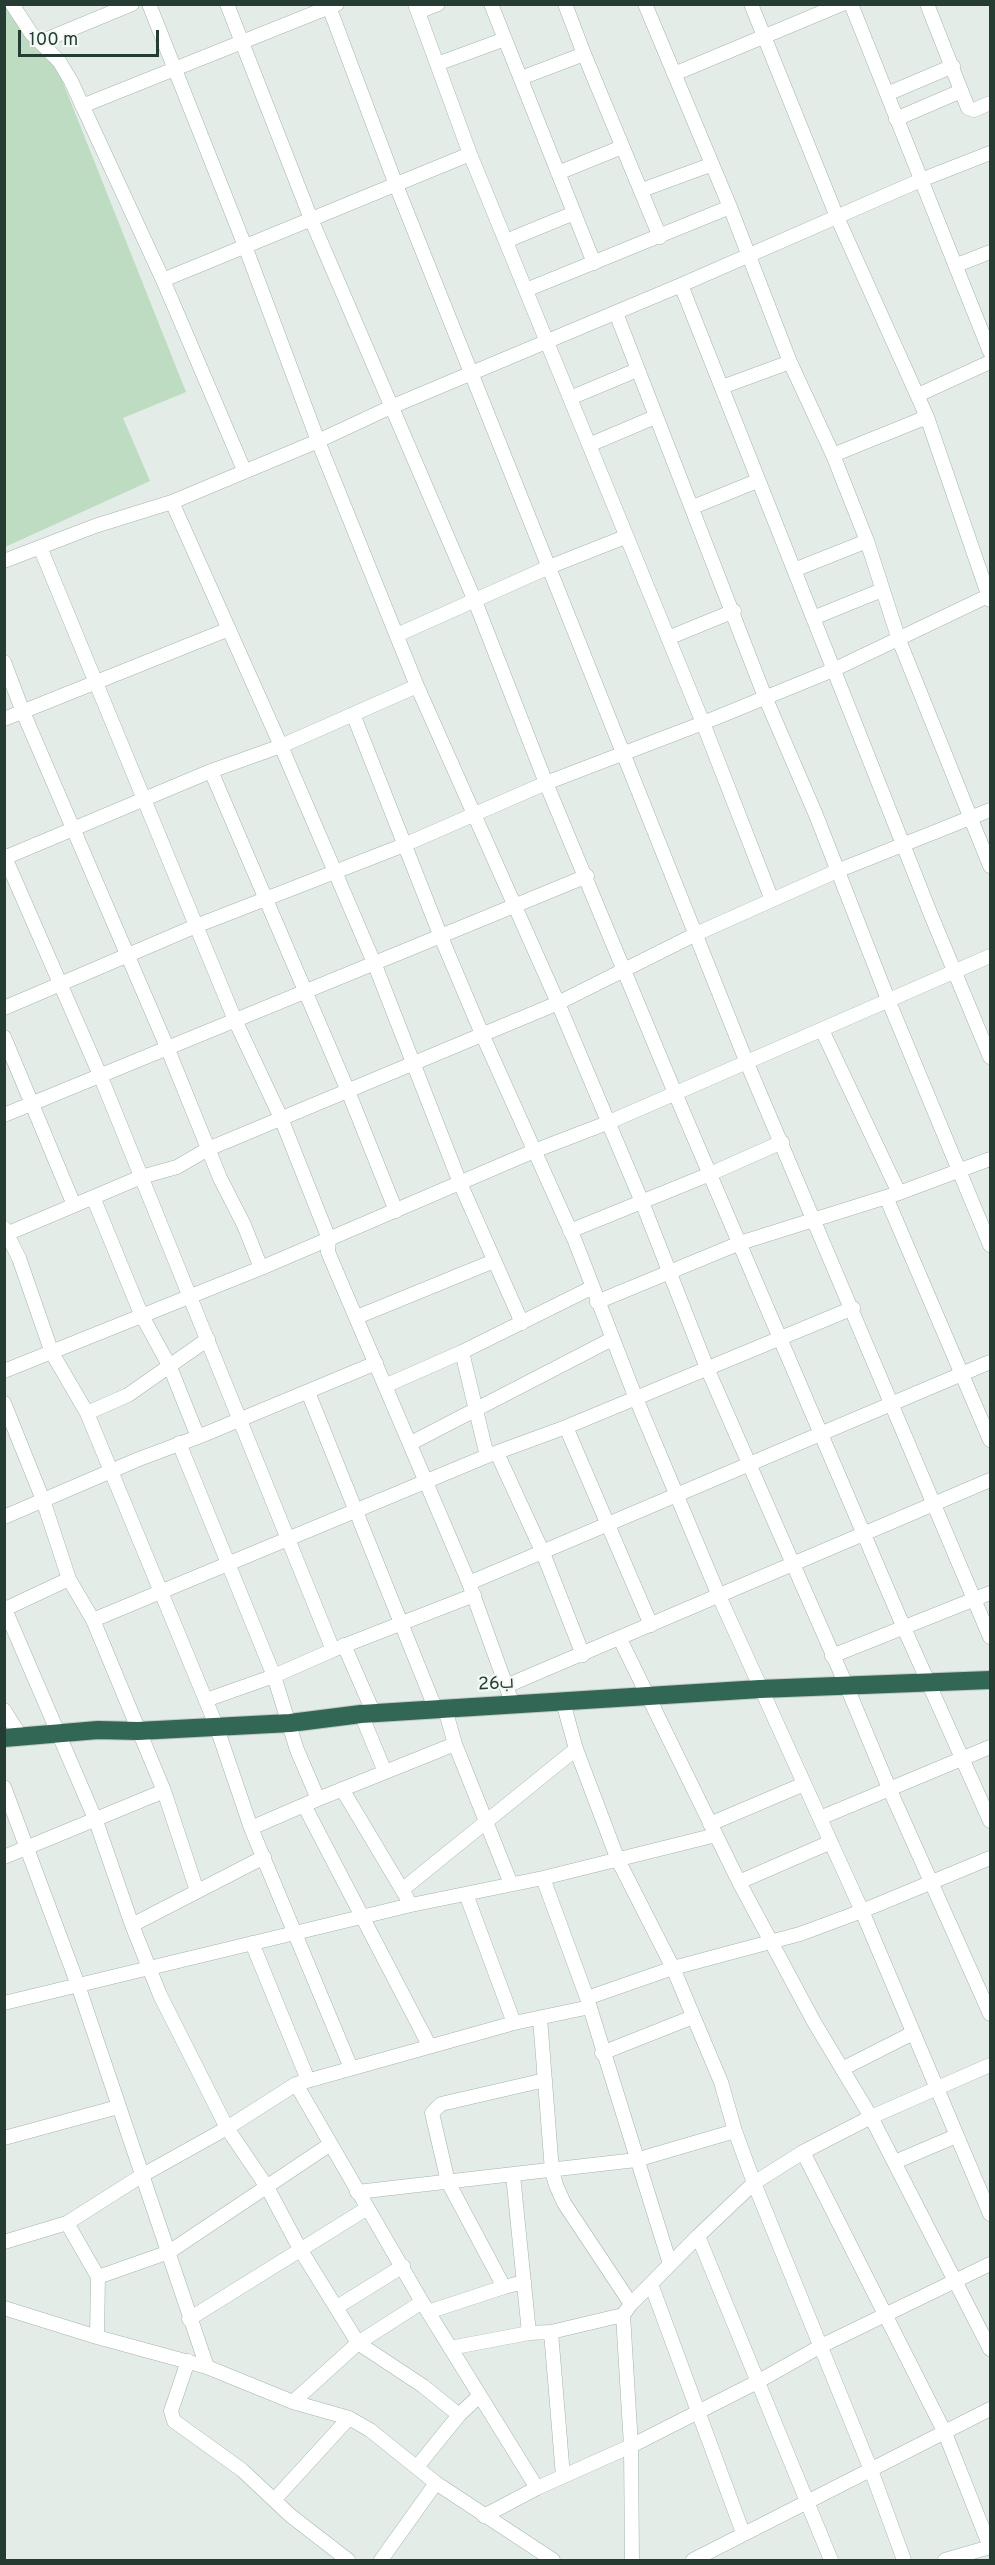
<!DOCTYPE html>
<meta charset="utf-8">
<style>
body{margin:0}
#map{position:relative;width:995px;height:2565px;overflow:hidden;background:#e3ece7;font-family:Overpass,sans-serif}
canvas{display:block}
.frame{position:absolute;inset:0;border:6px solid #243c32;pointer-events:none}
.scale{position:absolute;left:18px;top:30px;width:141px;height:27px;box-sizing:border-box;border:3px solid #243c32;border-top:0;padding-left:8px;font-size:18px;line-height:21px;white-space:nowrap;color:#243c32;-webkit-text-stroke:4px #f3f9f5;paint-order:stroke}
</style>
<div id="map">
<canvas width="995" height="2565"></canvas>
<div class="frame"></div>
<div class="scale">100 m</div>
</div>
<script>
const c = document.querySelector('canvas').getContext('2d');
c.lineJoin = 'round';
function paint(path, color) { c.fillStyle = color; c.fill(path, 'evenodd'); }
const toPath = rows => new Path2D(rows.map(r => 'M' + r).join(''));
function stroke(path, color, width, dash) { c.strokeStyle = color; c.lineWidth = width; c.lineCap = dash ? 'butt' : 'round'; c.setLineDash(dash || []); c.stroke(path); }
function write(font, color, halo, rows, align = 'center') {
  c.font = font + ' Overpass,Cairo,sans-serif'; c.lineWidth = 4.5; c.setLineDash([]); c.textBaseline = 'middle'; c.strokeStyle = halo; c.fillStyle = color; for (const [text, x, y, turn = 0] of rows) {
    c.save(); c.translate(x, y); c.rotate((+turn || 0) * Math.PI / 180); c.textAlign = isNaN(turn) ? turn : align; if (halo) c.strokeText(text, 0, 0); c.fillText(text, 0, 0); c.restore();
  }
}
paint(toPath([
 [4,5,7,5,52,55,186,392,123,418,150,481,5,547]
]), '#bddcc1');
const minor = toPath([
 [12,4,31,33,59,61,71,81,163,280,244,470],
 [149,4,245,246,318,441,417,686,558,1003,642,1202,707,1368,847,1687,889,1788,990,2014],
 [227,4,311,219,475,601,546,783,675,1093,904,1628,990,1821],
 [328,4,396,185,747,1063,990,1637],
 [415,4,470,154,703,723,772,900],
 [491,4,594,263],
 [565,4,584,54,660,237],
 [645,4,730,207,790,362,833,455,867,541,899,640,990,866],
 [751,4,837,217,927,417,990,600],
 [851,4,990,352],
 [927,4,968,108,974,110,990,103],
 [418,12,438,4],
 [40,42,132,4],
 [437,64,505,39],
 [674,74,842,4],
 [521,78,584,54],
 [887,94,953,66],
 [82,106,337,4],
 [896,119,961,91],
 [558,173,622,147],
 [642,190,710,165],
 [506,241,574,213],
 [957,265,990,252],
 [163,280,470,154],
 [681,285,931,915,990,1057],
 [526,290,730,207],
 [616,313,765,697,816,815,889,1002,990,1245],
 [722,387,790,362],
 [918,395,990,362],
 [570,398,637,370],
 [589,445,655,417],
 [833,455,927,417],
 [172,502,281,746,375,965,460,1183,522,1323],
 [693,507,757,481],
 [40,547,235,1020,281,1118,329,1239,328,1252,469,1583,513,1705],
 [4,561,95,526,172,502,318,441,391,407,681,285,921,180,990,153],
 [794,570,867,541],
 [813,618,882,590],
 [397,635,549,567,625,537],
 [668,638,734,611],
 [4,662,23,712,167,1047,220,1178,244,1225,261,1268],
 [353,714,441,937,482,1034,575,1241,635,1396,719,1596,862,1911,990,2214],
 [4,719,229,629],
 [211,771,348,1091,396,1211],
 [4,855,100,1075,333,1650],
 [4,858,211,771,281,746,417,686],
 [4,1008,196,926,404,845,546,783,703,723,833,670,990,595],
 [822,1030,899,1193],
 [4,1037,74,1205],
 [4,1115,587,876],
 [93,1197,141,1314,170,1367,198,1437],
 [886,1197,990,1440],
 [4,1228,19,1258,52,1353,87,1413,216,1725,251,1828,351,2068],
 [570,1231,710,1174,782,1142],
 [4,1235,141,1177,177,1167,208,1149,558,1003,696,934,837,871,990,810],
 [597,1302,740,1243,899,1193,990,1159],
 [357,1317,494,1261],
 [462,1352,487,1456],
 [4,1371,261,1268,534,1151,607,1123,990,956],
 [387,1385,462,1352,591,1288],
 [308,1392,436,1710],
 [4,1403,43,1500,69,1579,93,1620,164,1791,197,1891],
 [87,1413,128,1395,208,1339],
 [566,1427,651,1625],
 [179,1443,274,1676,297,1750,318,1799],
 [411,1443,612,1339],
 [497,1453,543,1553,583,1655],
 [4,1517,139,1459,198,1437,376,1363],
 [469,1583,990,1362],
 [4,1607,96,1821,132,1925,160,1995,227,2128,267,2187,300,2249,358,2343,423,2386,459,2415],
 [5,1609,69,1579],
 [93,1620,487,1456,566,1427,853,1308],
 [620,1639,739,1882,814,2022,871,2117,990,2349],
 [344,1645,374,1714],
 [832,1656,990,1593],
 [506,1686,990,1480],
 [206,1700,274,1676,333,1650,474,1595],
 [563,1702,576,1749,618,1860,673,1968,721,2082,735,2131,754,2183,871,2470,904,2560],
 [445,1709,455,1744,511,1884],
 [4,1710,21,1737],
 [361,1714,385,1772],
 [4,1787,78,1985,207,2367],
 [342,1789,407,1898],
 [304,1805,429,2045],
 [820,1818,990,1747],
 [710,1824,804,1784],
 [251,1828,318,1799,455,1744],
 [4,1857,164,1791],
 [543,1878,587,1998,670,2264],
 [739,1882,831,1842],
 [403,1889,576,1749],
 [466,1894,514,2023],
 [132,1925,264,1857],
 [252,1943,308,2080],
 [587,1998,673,1968,800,1934,862,1911,990,1858],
 [4,2003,411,1905,543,1878,716,1835],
 [540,2018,552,2171,556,2185,564,2203,631,2304],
 [602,2053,693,2017],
 [842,2069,913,2033],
 [296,2084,422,2302,537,2488],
 [4,2138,118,2107],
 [803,2152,945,2433,990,2547],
 [895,2162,956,2136],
 [513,2175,529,2333],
 [357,2192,636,2160,735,2131],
 [67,2223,98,2277,97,2337],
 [698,2236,831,2560],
 [4,2242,67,2223,141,2176,227,2128,296,2084,514,2023,590,2007],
 [98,2277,169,2252,329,2145],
 [651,2284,743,2533],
 [504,2287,448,2182,432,2113,441,2104,545,2080],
 [337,2307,403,2266],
 [4,2308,97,2337,207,2367,293,2402,349,2418,370,2430,436,2483,553,2560],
 [428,2312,504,2287,524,2282],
 [623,2315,631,2446,632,2560],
 [189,2319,366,2209],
 [551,2332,563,2476],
 [450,2348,529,2333,551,2332,623,2315,631,2304,698,2236,754,2183,803,2152,871,2117,990,2065],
 [188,2361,171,2411,174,2421,242,2470,291,2516,348,2560],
 [293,2402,358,2343,422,2302],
 [417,2467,459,2415,479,2396],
 [275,2499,349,2418],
 [484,2516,537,2488,631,2446,759,2381,821,2346,990,2264],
 [381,2560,436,2483],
 [693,2560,990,2409],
 [945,2560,990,2547]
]);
const highway = toPath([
 [4,1738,98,1730,138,1731,290,1723,361,1714,760,1689,990,1680]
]);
stroke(minor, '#a6b4ad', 15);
stroke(highway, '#c2c8c6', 20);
stroke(minor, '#fff', 14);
stroke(highway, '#316754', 18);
write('18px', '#243c32', '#f3f9f5', [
 ["26ب",496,1685,-3]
]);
</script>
